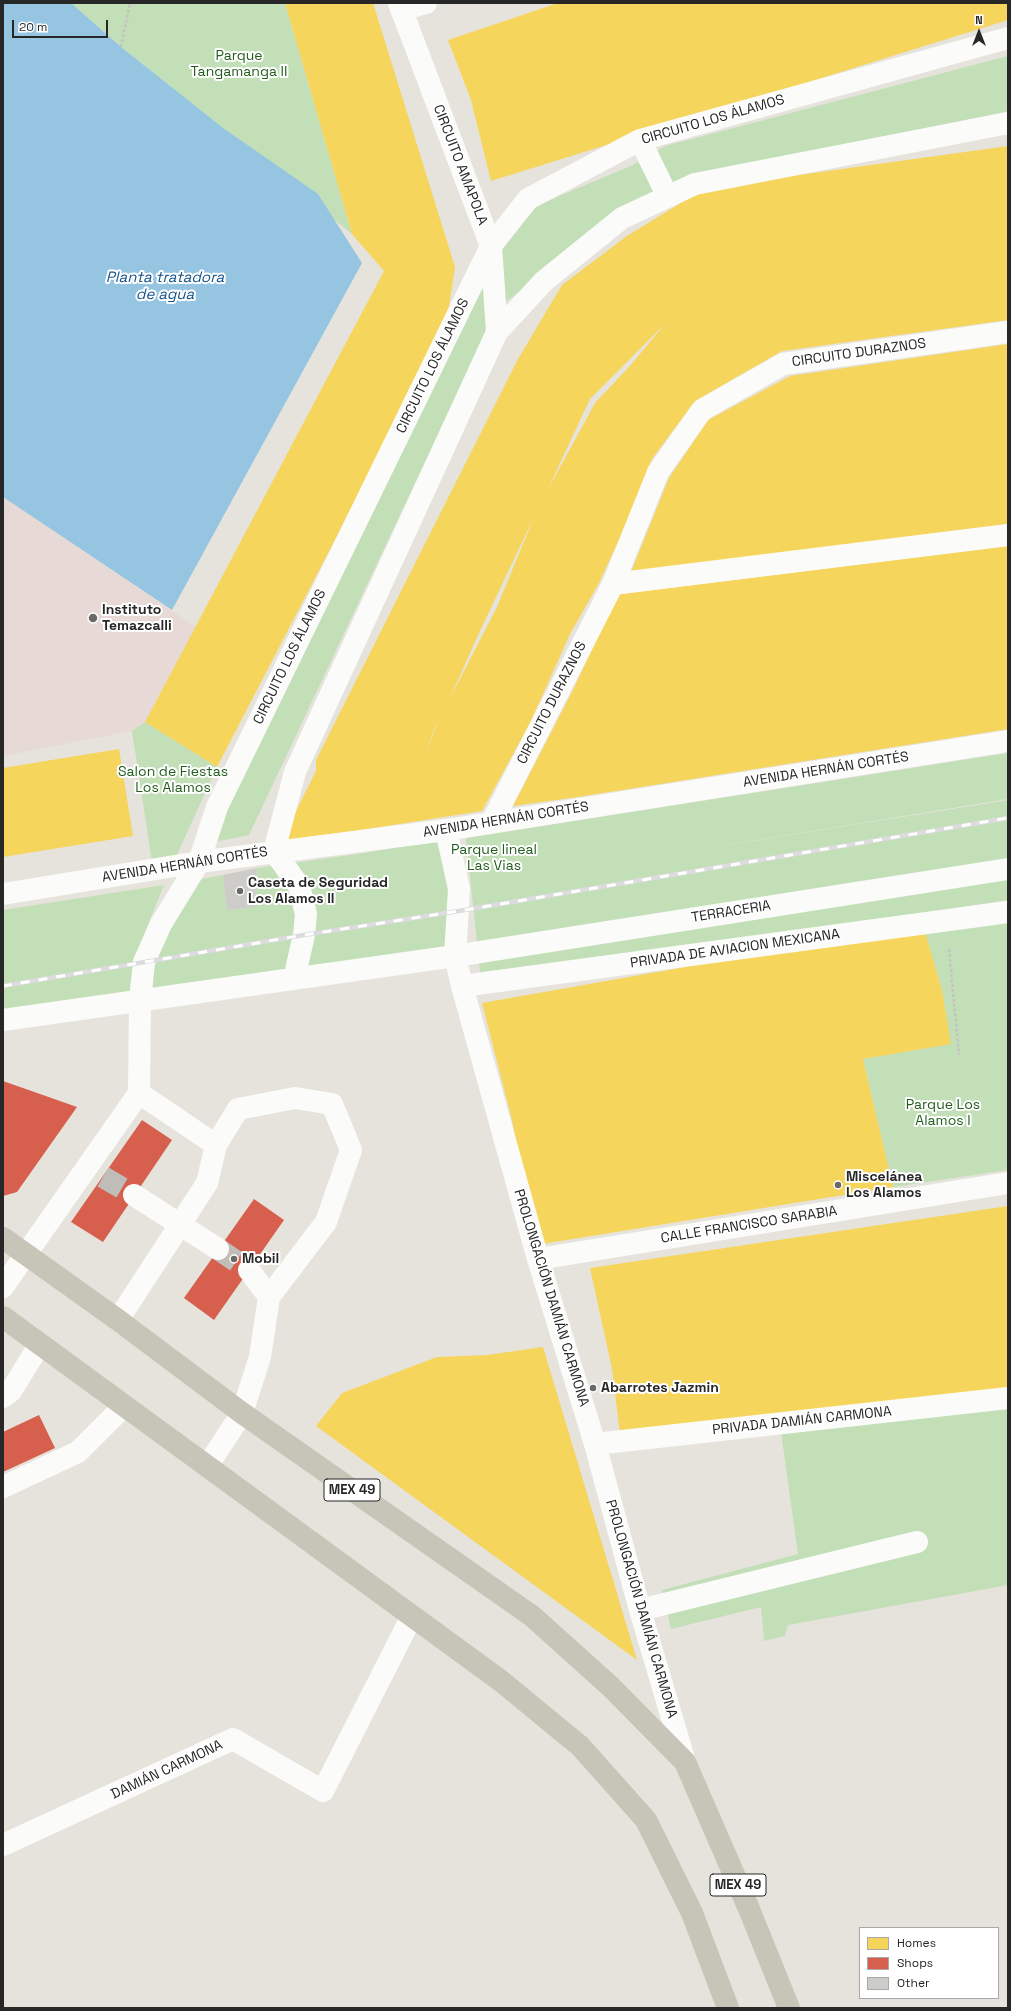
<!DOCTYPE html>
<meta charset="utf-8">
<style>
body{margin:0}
#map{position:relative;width:1011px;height:2011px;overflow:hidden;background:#e6e3dc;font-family:"Space Grotesk",sans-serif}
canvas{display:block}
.frame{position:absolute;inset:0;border:4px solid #272727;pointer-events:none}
.legend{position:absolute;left:859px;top:1927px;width:140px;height:72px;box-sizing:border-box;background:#fff;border:1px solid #a9a9a9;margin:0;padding:5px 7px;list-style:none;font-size:12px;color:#272727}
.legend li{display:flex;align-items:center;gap:8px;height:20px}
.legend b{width:20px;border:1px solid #a9a9a9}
.north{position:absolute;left:959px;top:12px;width:40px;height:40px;-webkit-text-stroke:3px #fff;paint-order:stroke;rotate:0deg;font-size:11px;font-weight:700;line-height:16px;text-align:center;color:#272727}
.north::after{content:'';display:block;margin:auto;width:14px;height:18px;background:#272727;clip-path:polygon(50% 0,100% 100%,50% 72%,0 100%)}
.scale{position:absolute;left:12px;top:20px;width:96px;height:18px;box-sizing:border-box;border:2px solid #272727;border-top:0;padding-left:5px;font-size:12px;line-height:14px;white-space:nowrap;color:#272727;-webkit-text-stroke:3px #fff;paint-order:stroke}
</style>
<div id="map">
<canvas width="1011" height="2011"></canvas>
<div class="frame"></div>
<ul class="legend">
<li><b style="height:11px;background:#f6d55c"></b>Homes</li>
<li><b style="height:11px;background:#d6604d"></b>Shops</li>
<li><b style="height:11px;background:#ceccc8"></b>Other</li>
</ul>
<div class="north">N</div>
<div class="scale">20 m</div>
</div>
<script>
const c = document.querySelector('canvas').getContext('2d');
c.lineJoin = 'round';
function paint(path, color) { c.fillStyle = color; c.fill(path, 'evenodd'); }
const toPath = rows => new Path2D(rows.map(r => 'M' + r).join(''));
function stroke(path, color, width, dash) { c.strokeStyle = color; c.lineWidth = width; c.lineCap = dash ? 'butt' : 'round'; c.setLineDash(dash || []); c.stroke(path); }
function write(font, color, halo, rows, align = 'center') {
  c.font = font + ' "Space Grotesk",sans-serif'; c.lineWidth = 4; c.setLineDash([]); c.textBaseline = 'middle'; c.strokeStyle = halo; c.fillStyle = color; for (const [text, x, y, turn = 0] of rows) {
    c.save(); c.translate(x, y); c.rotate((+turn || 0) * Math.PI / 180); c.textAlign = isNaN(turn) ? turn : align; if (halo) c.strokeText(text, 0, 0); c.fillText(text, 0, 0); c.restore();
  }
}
paint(toPath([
 [3,497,196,627,145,722,132,731,3,756]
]), '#e7d9d5');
paint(toPath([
 [71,3,285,3,352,234,121,47],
 [1008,56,1008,111,671,183,498,307,249,835,205,844,480,270,538,205,633,165,665,146],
 [145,722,217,767,174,861,152,862,132,731],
 [1008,753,1008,799,672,854,1008,800,1008,900,481,981,466,838],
 [445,839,453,954,152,992,155,963,189,881,223,875,227,910,255,907,257,868,365,853],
 [164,885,134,959,129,995,3,1013,3,910],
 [1008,920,1008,1170,893,1187,863,1059,950,1044,942,990,923,925],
 [1008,1403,1008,1585,788,1625,785,1636,764,1641,761,1607,671,1629,662,1590,798,1554,781,1432]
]), '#c3dfb7');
paint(toPath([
 [3,3,71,3,121,47,223,128,318,194,362,263,172,610,3,497]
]), '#96c5e2');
paint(toPath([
 [285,3,373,3,455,267,446,326,217,767,145,722,384,271,352,234],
 [558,3,1008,3,1008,20,491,181,471,100,448,40],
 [1008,146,1008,320,782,351,695,401,652,459,630,516,599,583,570,634,530,723,482,811,368,829,342,835,280,843,316,771,316,760,518,359,562,285,627,236,705,188],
 [666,323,628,368,595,403,547,491,590,399],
 [534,517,497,607,449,700,480,631],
 [440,717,422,762,434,730],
 [1008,344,1008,524,631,572,669,478,708,420,790,376],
 [1008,546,1008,729,578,797,513,806,573,690,618,594],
 [119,749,133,836,3,857,3,768],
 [923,925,942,990,951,1044,863,1059,893,1187,536,1245,512,1120,482,1003],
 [1008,1206,1008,1392,620,1434,612,1369,590,1268],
 [543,1347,637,1660,316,1426,342,1393,437,1357,487,1355]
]), '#f6d55c');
paint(toPath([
 [3,1081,77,1107,17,1192,3,1196],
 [142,1120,172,1140,103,1242,71,1222],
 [254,1199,284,1220,214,1320,184,1298],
 [39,1415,55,1448,3,1472,3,1432]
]), '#d6604d');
paint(toPath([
 [257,868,255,907,227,910,223,875]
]), '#ceccc8');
stroke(toPath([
 [103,1177,134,1195],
 [218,1249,249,1270]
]), '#c0bdb8', 22, [22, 11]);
stroke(toPath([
 [121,47,130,3],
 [949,949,959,1055]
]), '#c4c3c2', 2.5, [3, 2]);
stroke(toPath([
 [399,3,491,246,497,332],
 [401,10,426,3],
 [640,140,668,197],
 [613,584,1008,535],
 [492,822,613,584,658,472,702,410,783,364,1008,332],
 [446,830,459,889,455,956,462,986,538,1259,595,1444,640,1610,685,1762],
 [3,894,199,862,446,830,1008,741],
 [294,979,304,935,306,914,299,886,274,851,295,772,497,332,544,281,622,218,695,184,1008,123],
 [462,986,1008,912],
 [3,1020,455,956,1008,869],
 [139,1093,140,1001,144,962,161,924,199,862,217,807,491,246,528,199,640,140,1008,38],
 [216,1145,238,1109,295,1098,332,1104,351,1150,326,1222,269,1297],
 [134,1195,218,1249],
 [538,1259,1008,1183],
 [3,1287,139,1093,216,1145,207,1183,118,1320],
 [3,1397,11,1391,40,1344],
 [595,1444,1008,1398],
 [208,1465,242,1413,260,1357,269,1297,249,1270],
 [3,1487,78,1452,124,1406],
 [640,1610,917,1542],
 [3,1845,233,1739,323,1791,412,1616]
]), '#fbfbfa', 22);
stroke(toPath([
 [3,1238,118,1320,242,1413,532,1616,611,1687,685,1762,749,1909,789,2008],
 [3,1317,501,1681,580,1746,646,1820,692,1913,728,2008]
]), '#c7c5b8', 22);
const rail = toPath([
 [3,986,304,935,459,911,1008,818]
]);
stroke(rail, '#dcdbdd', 4.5);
stroke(rail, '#fff', 3, [9]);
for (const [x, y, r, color] of [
 [93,618,5,"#6a6966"],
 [240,891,4,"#6a6966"],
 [838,1185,4,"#6a6966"],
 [234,1259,4,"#6a6966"],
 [593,1388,4,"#6a6966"]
]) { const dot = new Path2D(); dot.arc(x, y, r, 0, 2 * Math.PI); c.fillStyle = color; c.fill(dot); stroke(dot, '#fff', 1.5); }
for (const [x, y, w] of [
 [352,1490,56],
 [738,1885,56]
]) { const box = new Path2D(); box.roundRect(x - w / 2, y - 11, w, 22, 3); c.fillStyle = '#fff'; c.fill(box); stroke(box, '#272727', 1); }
write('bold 13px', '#272727', null, [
 ["MEX 49",352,1490],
 ["MEX 49",738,1885]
]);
write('14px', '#235d1e', '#fff', [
 ["Parque",239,56],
 ["Tangamanga II",239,72],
 ["Salon de Fiestas",173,772],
 ["Los Alamos",173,788],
 ["Parque lineal",494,850],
 ["Las Vias",494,866],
 ["Parque Los",943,1105],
 ["Alamos I",943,1121]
]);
write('14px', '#272727', '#fff', [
 ["CIRCUITO LOS ÁLAMOS",713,120,-16],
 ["CIRCUITO AMAPOLA",460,165,69],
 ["CIRCUITO DURAZNOS",859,353,-8],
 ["CIRCUITO LOS ÁLAMOS",433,366,-64],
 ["CIRCUITO LOS ÁLAMOS",290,657,-64],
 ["CIRCUITO DURAZNOS",552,703,-63],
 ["AVENIDA HERNÁN CORTÉS",826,770,-9],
 ["AVENIDA HERNÁN CORTÉS",506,820,-9],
 ["AVENIDA HERNÁN CORTÉS",185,865,-9],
 ["TERRACERIA",731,912,-9],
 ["PRIVADA DE AVIACION MEXICANA",735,949,-8],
 ["CALLE FRANCISCO SARABIA",749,1225,-9],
 ["PROLONGACIÓN DAMIÁN CARMONA",551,1298,73],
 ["PRIVADA DAMIÁN CARMONA",802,1421,-6],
 ["PROLONGACIÓN DAMIÁN CARMONA",641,1609,74],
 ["DAMIÁN CARMONA",167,1770,-25]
]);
write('bold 14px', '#272727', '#fff', [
 ["Instituto",102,610],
 ["Temazcalli",102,626],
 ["Caseta de Seguridad",248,883],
 ["Los Alamos II",248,899],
 ["Miscelánea",846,1177],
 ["Los Alamos",846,1193],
 ["Mobil",242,1259],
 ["Abarrotes Jazmin",601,1388]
], 'left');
write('italic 15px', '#17548b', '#fff', [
 ["Planta tratadora",165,278],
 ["de agua",165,295]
]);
</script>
